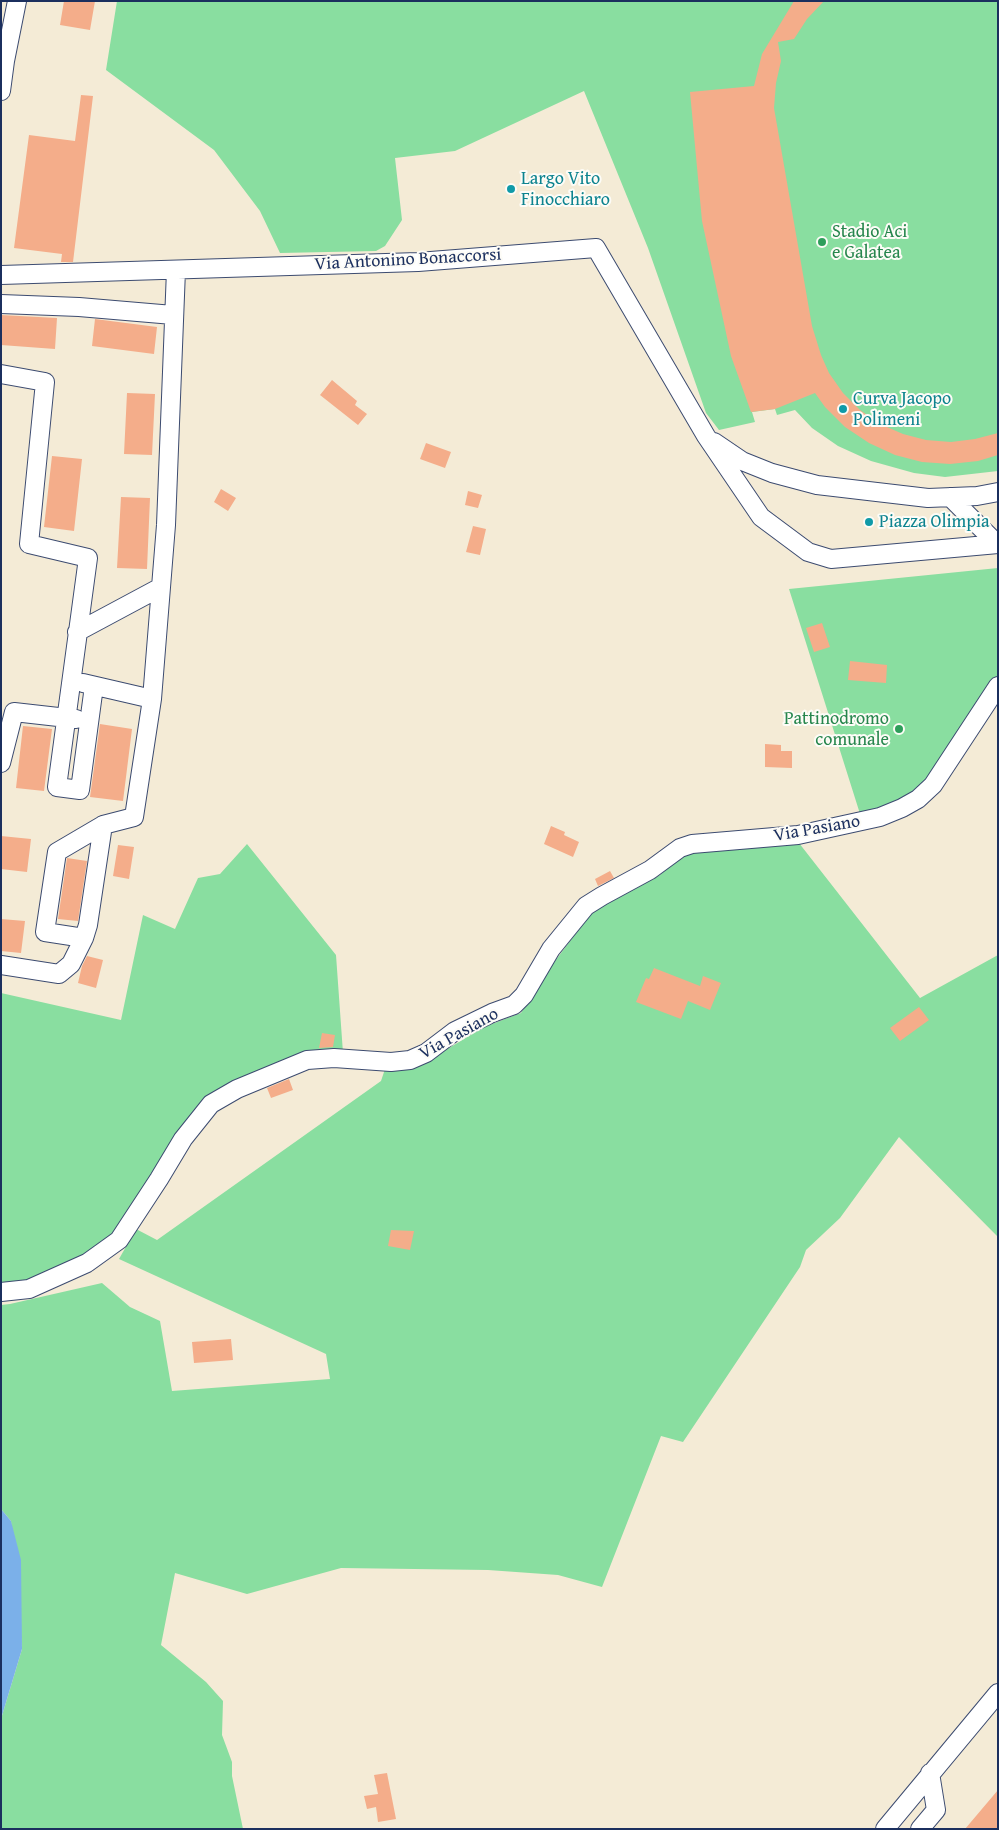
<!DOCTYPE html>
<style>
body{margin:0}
#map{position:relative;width:999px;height:1830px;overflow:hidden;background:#f4ebd6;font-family:"Gentium Book Plus",serif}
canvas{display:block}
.frame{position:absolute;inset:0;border:2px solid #1b2f5e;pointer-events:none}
</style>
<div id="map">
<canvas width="999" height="1830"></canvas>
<div class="frame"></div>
</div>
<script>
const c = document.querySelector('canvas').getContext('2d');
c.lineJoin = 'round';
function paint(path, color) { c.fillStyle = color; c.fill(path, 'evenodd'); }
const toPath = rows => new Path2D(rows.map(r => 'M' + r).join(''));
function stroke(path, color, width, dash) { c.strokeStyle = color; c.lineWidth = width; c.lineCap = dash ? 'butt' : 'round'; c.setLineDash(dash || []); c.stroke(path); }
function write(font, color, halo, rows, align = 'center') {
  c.font = font + ' "Gentium Book Plus",serif'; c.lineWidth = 4; c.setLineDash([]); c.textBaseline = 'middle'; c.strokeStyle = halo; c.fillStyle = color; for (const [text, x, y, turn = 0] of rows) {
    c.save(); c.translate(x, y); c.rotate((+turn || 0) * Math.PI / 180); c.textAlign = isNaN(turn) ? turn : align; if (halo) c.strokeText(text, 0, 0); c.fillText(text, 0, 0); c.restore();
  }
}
paint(toPath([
 [117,1,998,1,998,471,945,477,914,473,871,461,838,446,812,428,795,410,777,415,775,409,752,412,755,422,719,430,706,413,648,248,584,91,455,151,395,158,402,220,385,246,376,251,280,253,260,211,214,150,106,70],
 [998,568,998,679,914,797,861,817,789,589],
 [799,843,920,998,998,955,998,1237,899,1137,840,1218,806,1250,800,1267,683,1442,661,1436,602,1587,558,1575,488,1570,341,1568,247,1594,175,1573,161,1645,206,1682,223,1701,222,1735,232,1762,232,1776,243,1829,1,1829,1,1719,22,1649,11,1521,1,1509,1,1305,10,1304,102,1283,130,1307,160,1321,172,1391,330,1379,326,1354,119,1259,136,1229,157,1240,381,1081,385,1069,419,1066,484,1027,521,1013,546,973,588,917,595,910,660,875,679,858,696,852],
 [247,844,336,955,343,1053,309,1051,234,1085,116,1236,26,1286,1,1286,1,993,121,1020,143,915,175,929,198,878,220,874]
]), '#89dea0');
paint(toPath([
 [1,1509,11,1521,21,1560,22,1649,1,1719]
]), '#7bb0e9');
paint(toPath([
 [64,1,95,1,90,30,60,25],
 [794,1,824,1,807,19,794,39,778,42,781,61,776,83,774,108,812,326,821,355,829,373,843,393,860,410,880,424,903,434,926,440,951,442,975,439,998,433,998,455,978,461,950,464,922,462,895,455,869,443,845,427,825,407,815,393,775,409,751,412,731,356,702,221,690,92,754,86,762,54],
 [81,95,93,96,73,262,61,262,62,254,14,248,29,135,75,141],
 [1,315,57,318,55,349,1,345],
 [95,319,157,327,154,354,92,346],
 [332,380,357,401,355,405,367,414,358,425,320,395],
 [127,393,155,394,152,455,124,454],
 [426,443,451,452,445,468,420,459],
 [52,456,82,459,74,531,44,527],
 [221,489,236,498,228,511,214,502],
 [468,491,482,495,478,508,465,505],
 [121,497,150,498,147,569,117,568],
 [473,526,486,529,480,555,466,552],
 [822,623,830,647,814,652,806,628],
 [850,661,887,665,886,683,848,680],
 [100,724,132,729,123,801,90,797],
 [23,726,52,729,44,791,16,788],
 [765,744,781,745,781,751,792,751,792,768,765,767],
 [551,826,565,832,564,835,579,842,573,857,544,844],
 [1,836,31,839,27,872,1,869],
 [118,845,134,847,129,879,113,876],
 [67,858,87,861,78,921,58,919],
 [610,871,614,878,598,886,595,879],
 [1,919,25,921,21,953,1,951],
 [87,956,103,960,96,988,78,983,82,966],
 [654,968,700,986,703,976,721,983,710,1010,688,1001,681,1019,636,1002,646,978,649,979],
 [919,1007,929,1020,900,1041,890,1028],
 [322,1033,335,1035,333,1047,319,1048],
 [289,1079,293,1090,271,1098,267,1088],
 [391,1230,414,1231,410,1250,388,1246],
 [231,1339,233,1360,194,1363,192,1342],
 [387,1773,396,1819,378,1822,376,1807,367,1809,364,1796,378,1794,374,1775],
 [998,1790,998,1829,965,1829]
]), '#f4ad8a');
const minor = toPath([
 [1,91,5,61,17,1],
 [1,275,418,262,596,248,706,436,761,517,808,552,831,559,998,544],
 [1,304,79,307,173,315],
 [1,374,45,382,29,544,88,558,57,787,80,790,94,686],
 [714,442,742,461,772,473,817,485,928,498,977,496,998,492],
 [950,497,997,544],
 [77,632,161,587],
 [83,683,152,699],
 [1,763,14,712,76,719],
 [84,938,45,932,57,852,103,825],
 [1,965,59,974,71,964,84,938,88,925,103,825,134,817,152,699,166,525,176,270],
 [1,1292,29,1289,87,1263,119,1240,159,1179,183,1139,211,1104,237,1089,307,1060,334,1058,391,1062,410,1060,426,1053,455,1031,492,1013,514,1005,524,995,551,949,586,906,602,896,650,870,680,848,692,844,798,835,880,817,902,808,918,799,933,785,998,686],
 [885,1829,998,1693],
 [920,1829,936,1810,930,1773]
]);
stroke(minor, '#3c4b70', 20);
stroke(minor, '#fff', 18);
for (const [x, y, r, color] of [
 [511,189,5,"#0f9aa8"],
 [822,242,5,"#2e9e5b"],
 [843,409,5,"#0f9aa8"],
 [869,522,5,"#0f9aa8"],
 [899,729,5,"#2e9e5b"]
]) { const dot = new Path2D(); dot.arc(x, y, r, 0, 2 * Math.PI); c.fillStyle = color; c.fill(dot); stroke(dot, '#fdfcf7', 2); }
write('18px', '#0d838f', '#fdfcf7', [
 ["Largo Vito",521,179],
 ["Finocchiaro",521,200],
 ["Curva Jacopo",853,399],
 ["Polimeni",853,420],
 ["Piazza Olimpia",879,522]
], 'left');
write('18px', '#27864d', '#fdfcf7', [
 ["Stadio Aci",832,232],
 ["e Galatea",832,253],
 ["Pattinodromo",889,719,"right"],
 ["comunale",889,740,"right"]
], 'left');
write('18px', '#1b2f5e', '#fdfcf7', [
 ["Via Antonino Bonaccorsi",408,260,-3],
 ["Via Pasiano",817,829,-10],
 ["Via Pasiano",459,1034,-29]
]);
</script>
